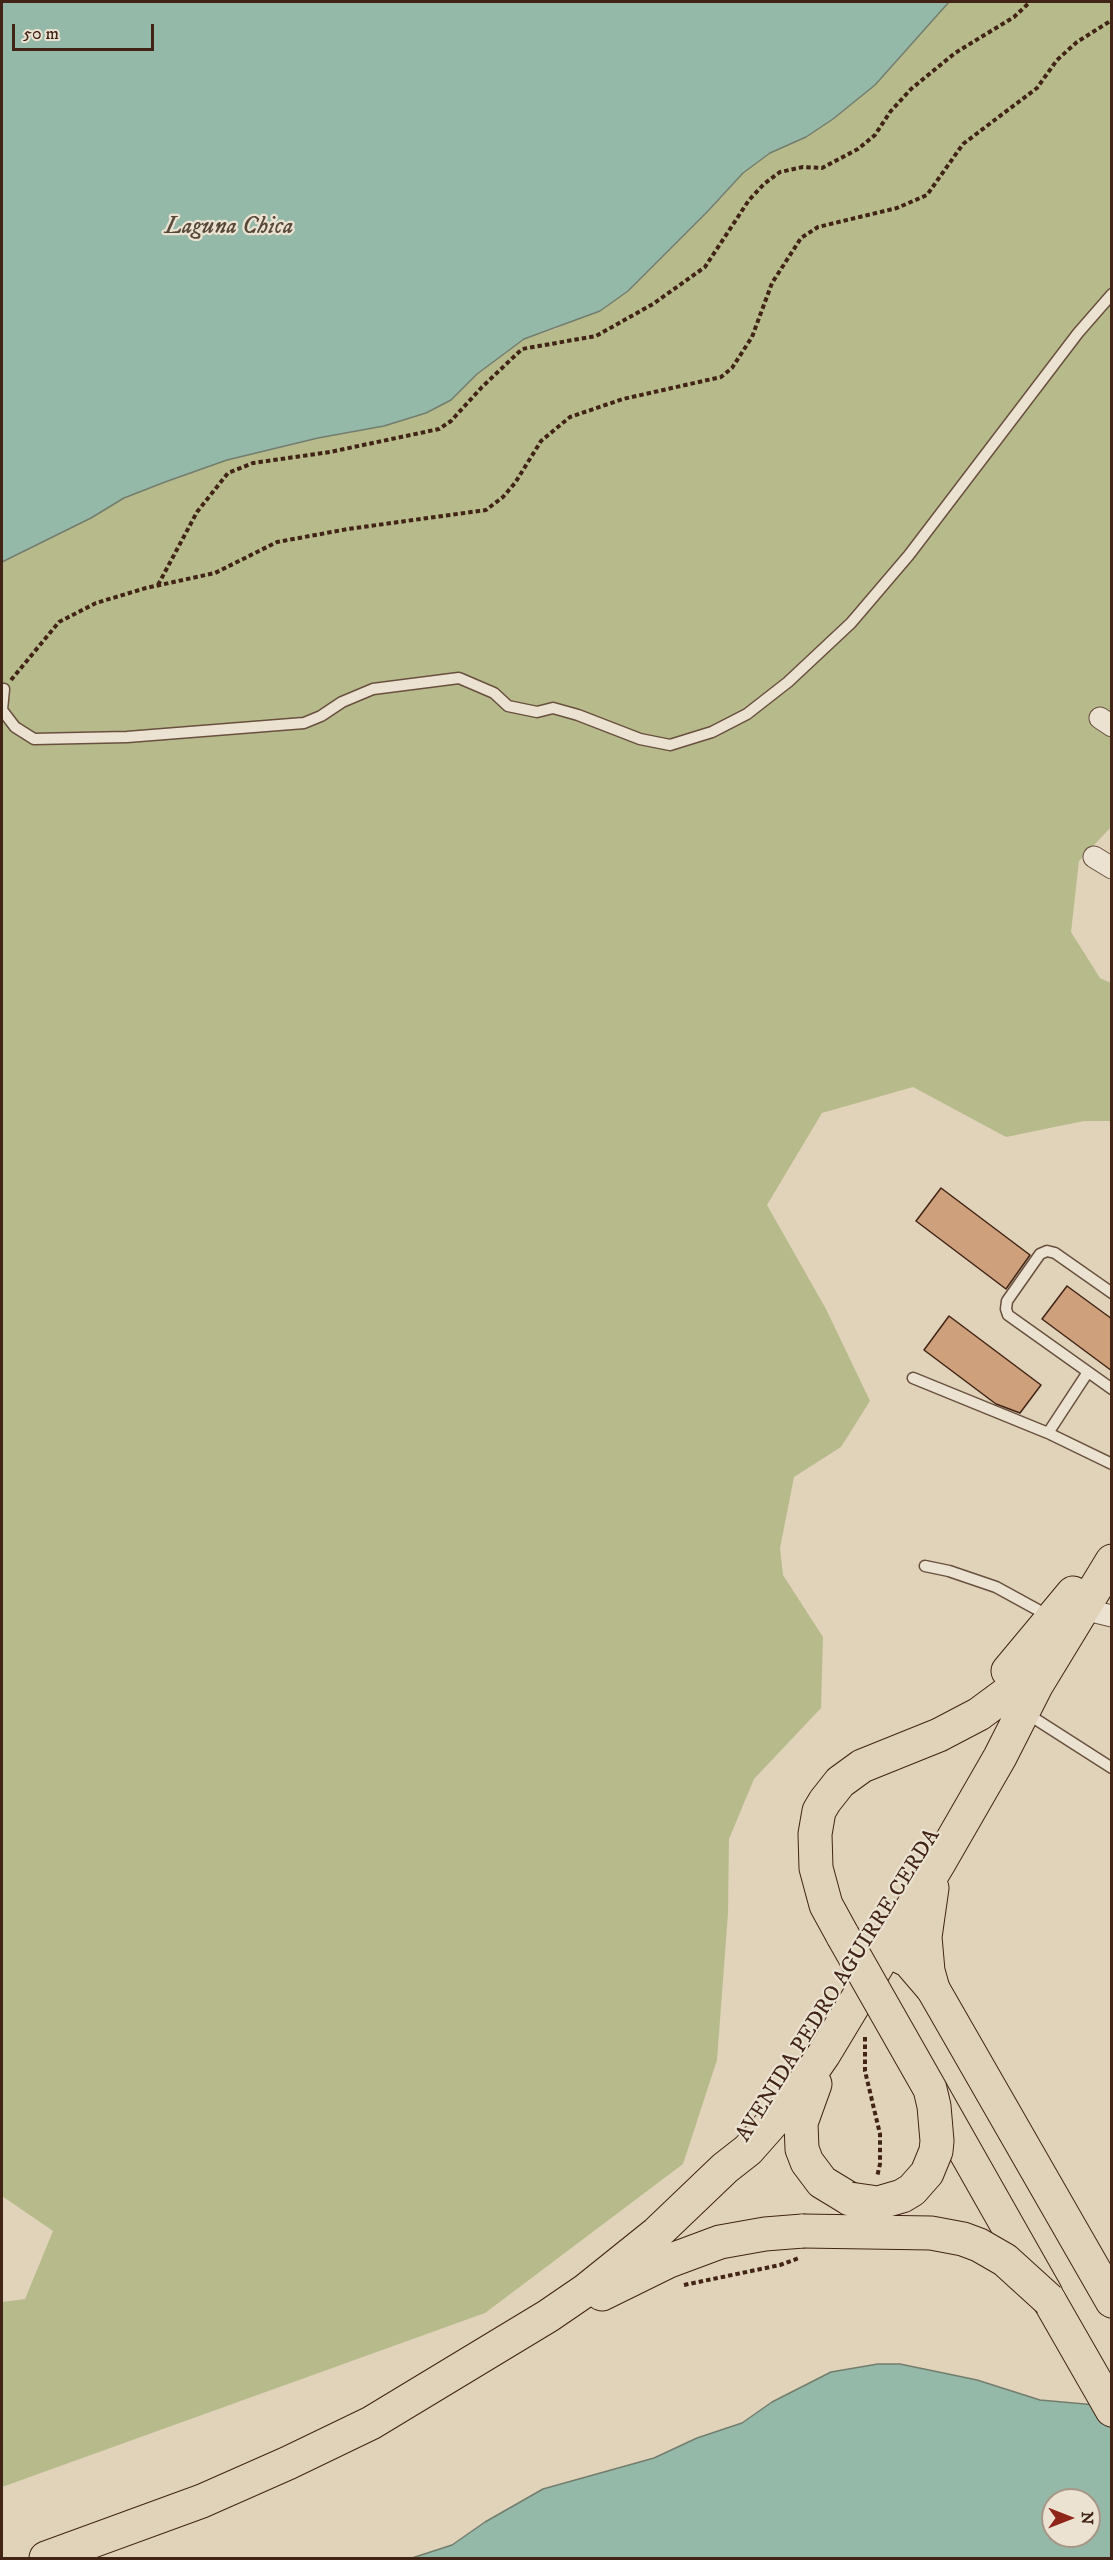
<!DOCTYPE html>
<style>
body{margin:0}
#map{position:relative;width:1113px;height:2560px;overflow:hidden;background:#e0d3b9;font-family:"IM FELL DW Pica",serif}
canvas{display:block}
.frame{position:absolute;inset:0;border:3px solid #412415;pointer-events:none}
.north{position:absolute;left:1041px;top:2488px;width:60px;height:60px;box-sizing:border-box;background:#ebe2d2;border:2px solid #a79686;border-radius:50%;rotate:90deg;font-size:16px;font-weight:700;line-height:24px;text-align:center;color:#412415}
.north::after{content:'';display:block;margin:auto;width:21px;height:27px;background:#8f2418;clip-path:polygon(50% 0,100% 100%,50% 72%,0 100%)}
.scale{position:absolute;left:12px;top:24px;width:142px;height:27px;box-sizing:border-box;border:3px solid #412415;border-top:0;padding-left:8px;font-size:18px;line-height:21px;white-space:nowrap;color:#412415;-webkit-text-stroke:4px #ebe2d2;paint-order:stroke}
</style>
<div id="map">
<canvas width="1113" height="2560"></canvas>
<div class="frame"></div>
<div class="north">N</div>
<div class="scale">50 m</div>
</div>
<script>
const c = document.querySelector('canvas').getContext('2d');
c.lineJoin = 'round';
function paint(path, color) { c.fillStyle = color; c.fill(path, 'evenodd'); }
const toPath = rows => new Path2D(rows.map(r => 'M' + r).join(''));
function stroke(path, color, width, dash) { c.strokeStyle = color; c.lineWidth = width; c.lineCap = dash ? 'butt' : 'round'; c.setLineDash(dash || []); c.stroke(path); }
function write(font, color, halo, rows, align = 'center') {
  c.font = font + ' "IM FELL DW Pica",serif'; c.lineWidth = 4.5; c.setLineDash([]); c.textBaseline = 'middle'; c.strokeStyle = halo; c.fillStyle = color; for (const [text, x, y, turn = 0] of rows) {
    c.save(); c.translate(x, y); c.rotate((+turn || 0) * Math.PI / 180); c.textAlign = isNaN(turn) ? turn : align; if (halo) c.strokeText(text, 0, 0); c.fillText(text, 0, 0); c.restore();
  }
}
paint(toPath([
 [949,2,1111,2,1112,826,1079,861,1071,932,1100,978,1111,983,1111,1121,1084,1121,1006,1137,913,1087,822,1113,767,1205,826,1309,870,1401,841,1447,794,1477,780,1548,783,1575,823,1637,821,1708,754,1779,729,1839,728,1913,717,2060,683,2164,485,2313,2,2487,2,2302,25,2299,53,2231,2,2196,2,562,91,518,124,498,165,482,227,460,318,438,384,426,426,413,450,400,476,374,524,339,555,329,628,291,708,211,743,173,770,153,806,137,875,85]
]), '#b7bb8c');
const water = toPath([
 [2,2,949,2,875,85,833,119,806,137,770,153,743,173,708,211,628,291,600,311,524,339,477,374,451,400,426,413,384,426,318,438,227,460,165,482,124,498,91,518,2,562,2,2],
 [878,2364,900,2364,977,2380,1040,2400,1096,2405,1111,2400,1111,2558,412,2558,452,2545,485,2522,543,2489,654,2458,697,2438,742,2423,772,2402,831,2372,878,2364],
 [1053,2500,1089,2500,1089,2536,1053,2536,1053,2500]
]);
paint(water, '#95b9a9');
stroke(water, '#737d6e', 1.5);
const building = toPath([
 [941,1188,1030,1255,1006,1289,916,1221,941,1188],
 [1067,1286,1112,1319,1112,1371,1042,1319,1067,1286],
 [949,1316,1041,1385,1020,1413,996,1404,924,1350,949,1316]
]);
paint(building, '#cea07c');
stroke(building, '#412415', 1.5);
const service = toPath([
 [4,689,2,710,15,727,34,739,127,737,304,723,321,716,342,702,373,689,459,678,494,693,508,706,537,712,553,708,578,715,640,739,670,745,712,732,747,714,788,682,851,623,909,555,1078,333,1112,294],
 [1112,1293,1055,1253,1047,1251,1040,1254,1007,1301,1006,1309,1008,1315,1112,1389],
 [913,1378,1048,1433,1112,1464],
 [1048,1433,1088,1372],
 [925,1566,949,1571,996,1587,1049,1616],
 [1026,1713,1112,1768]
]);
const minor = toPath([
 [1100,718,1112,726],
 [1094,857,1112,868],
 [1083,1609,1112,1616]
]);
const primary = toPath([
 [887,1950,909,1961,933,1989,1112,2301],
 [1049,2300,1112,2410]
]);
const trunk = toPath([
 [1008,1671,1073,1593],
 [932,1888,925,1937,928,1971,933,1989],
 [843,1936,826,1905,816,1868,815,1834,819,1811,825,1801,840,1782,862,1766,939,1735,979,1714,1006,1694,1038,1660],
 [815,2084,801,2123,802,2149,807,2162,822,2182,850,2199],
 [931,2091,1046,2294],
 [602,2294,669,2261,720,2242,765,2234,803,2231],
 [46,2558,202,2501,288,2463,371,2423,548,2316,586,2290,657,2233,725,2168,748,2150,793,2099,824,2054,939,1863,1000,1757,1036,1686,1112,1561]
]);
stroke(service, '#69503e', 13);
stroke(minor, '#69503e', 23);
stroke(primary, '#412415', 35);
stroke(trunk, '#412415', 35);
stroke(toPath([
 [158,585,197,512,228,473,253,463,330,452,439,429,451,421,482,387,522,349,596,336,653,304,705,267,749,200,764,184,780,172,803,167,822,168,858,149,875,135,890,112,911,89,955,53,1014,17,1030,2],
 [11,680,59,622,96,603,146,588,215,573,277,542,348,529,486,510,503,497,515,483,541,441,570,417,623,399,721,377,732,368,752,337,772,283,801,238,818,227,897,208,927,195,963,144,1037,88,1057,60,1077,42,1112,20],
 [865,2037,865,2071,880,2134,880,2164,877,2177],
 [684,2285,780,2265,799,2258]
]), '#412415', 4, [4.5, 3]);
stroke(service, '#ebe2d2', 10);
stroke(minor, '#ebe2d2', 21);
stroke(primary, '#e0d3b9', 33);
stroke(trunk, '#e0d3b9', 33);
const trunkBridge = toPath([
 [843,1936,930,2089,934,2106,937,2141,936,2151,927,2173,912,2190,902,2196,878,2203,850,2199],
 [803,2231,931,2233,963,2239,979,2245,1005,2260,1049,2300]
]);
stroke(trunkBridge, '#412415', 35, []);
stroke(trunkBridge, '#e0d3b9', 33);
write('22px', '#412415', '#ebe2d2', [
 ["AVENIDA PEDRO AGUIRRE CERDA",839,1986,-58]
]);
write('italic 24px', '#56493a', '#ebe2d2', [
 ["Laguna Chica",229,228]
]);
</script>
